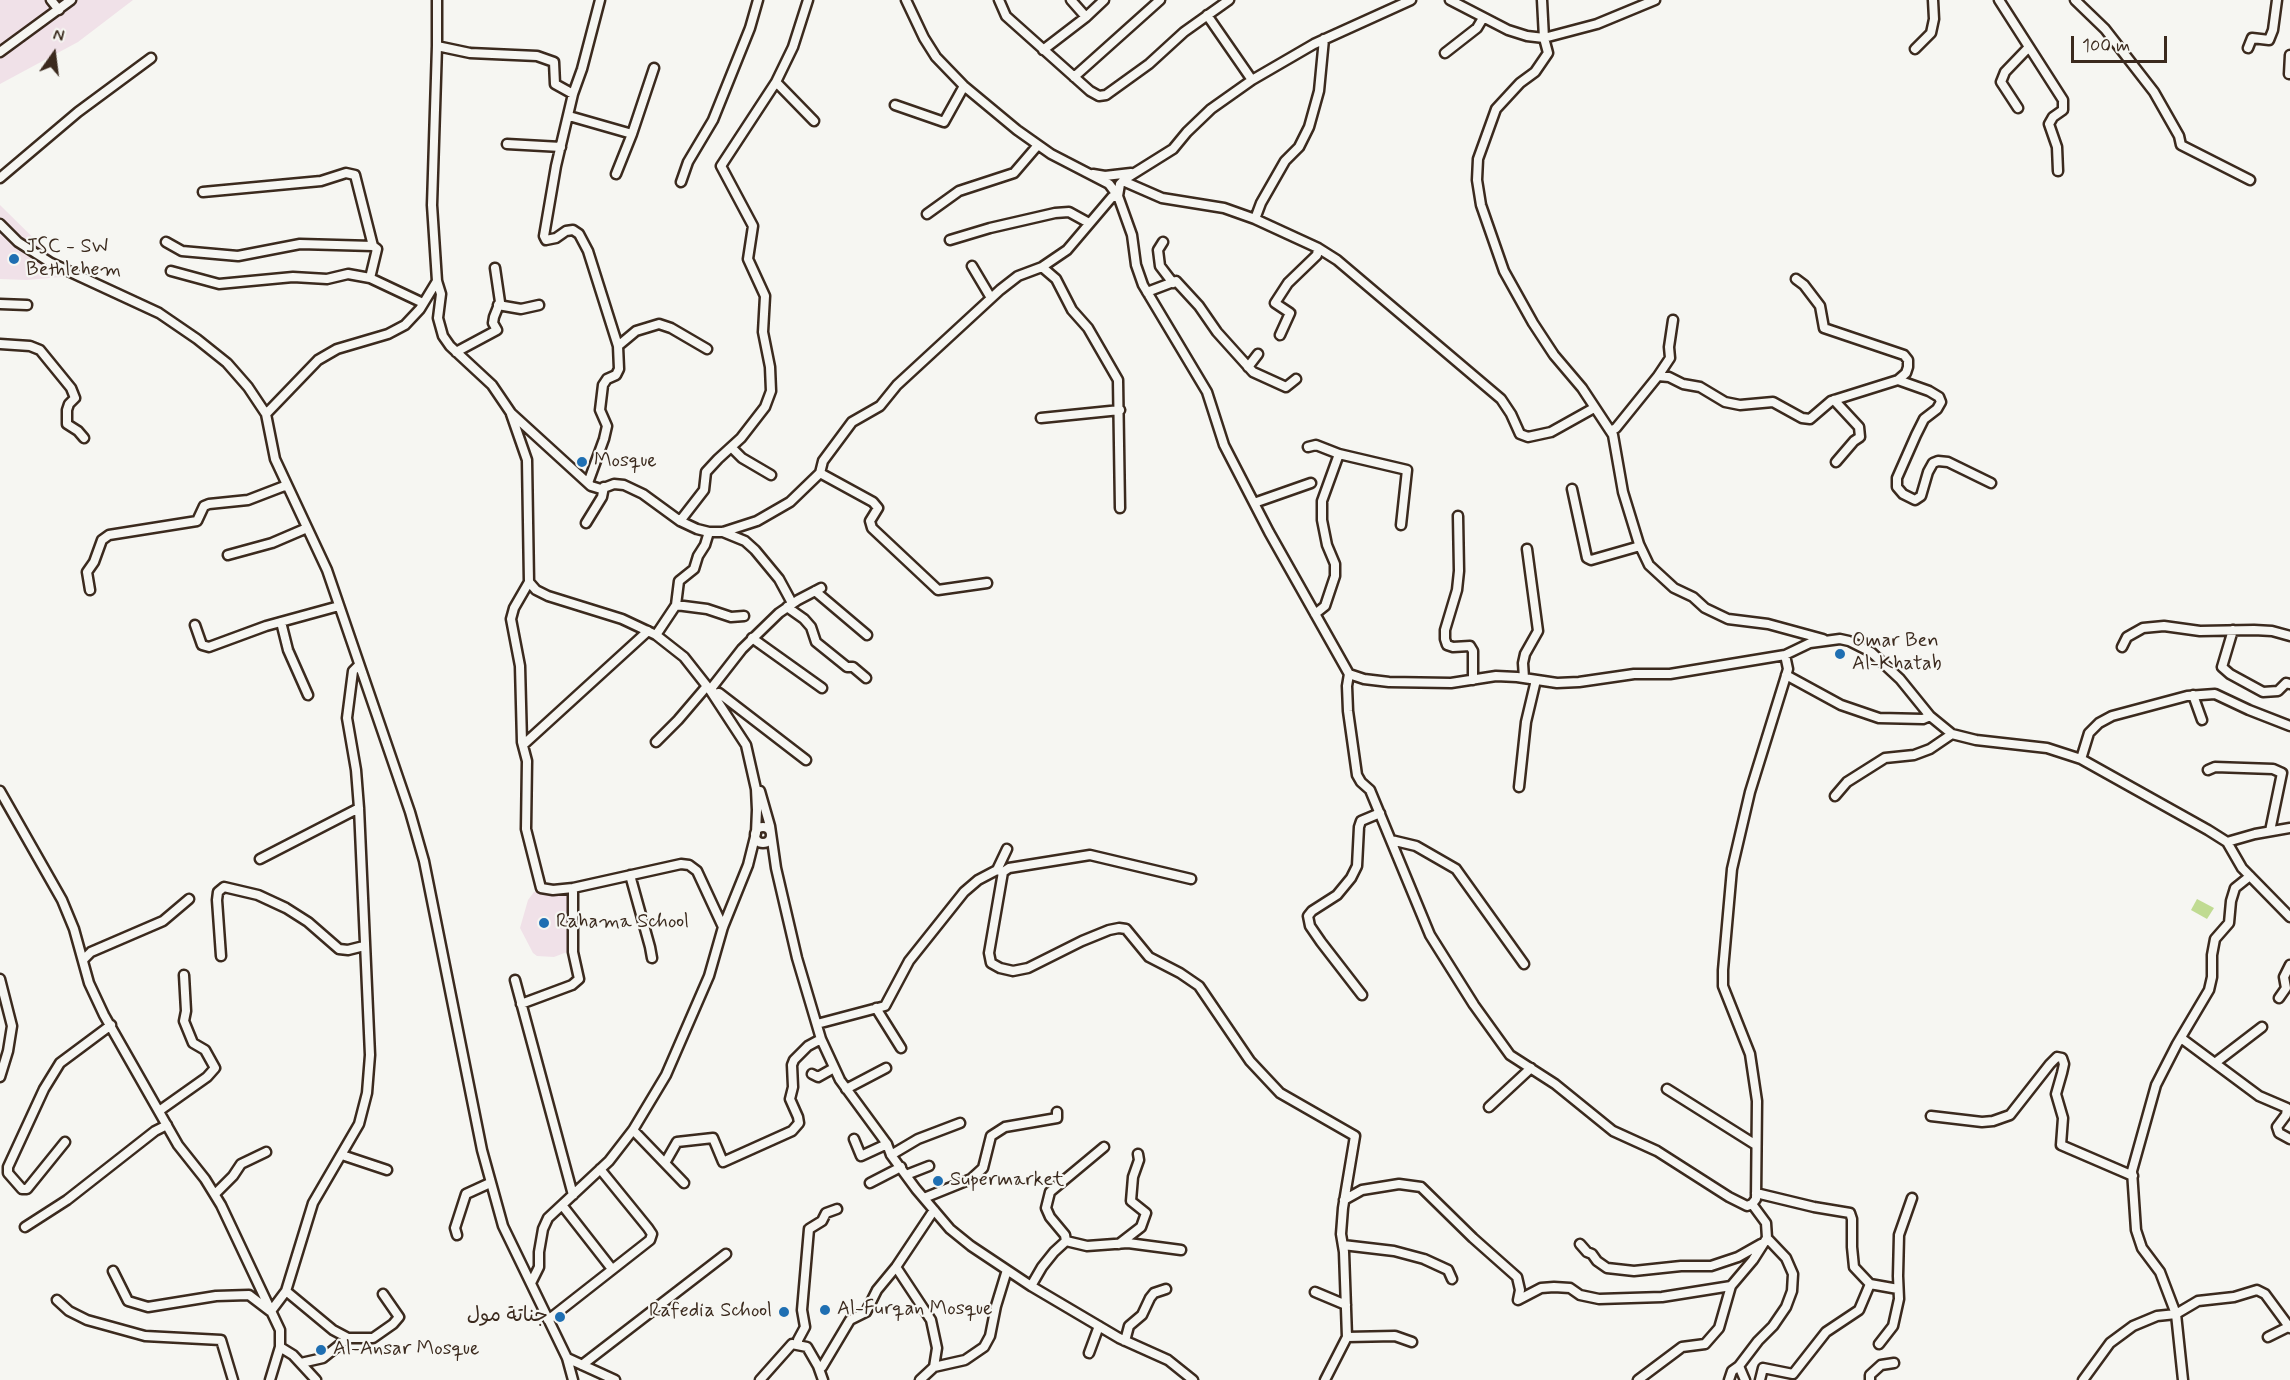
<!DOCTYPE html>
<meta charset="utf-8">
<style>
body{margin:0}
#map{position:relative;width:2290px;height:1380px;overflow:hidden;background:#f6f6f2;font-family:Mynerve,sans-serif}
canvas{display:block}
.north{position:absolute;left:24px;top:24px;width:60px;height:60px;-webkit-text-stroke:4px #f6f6f2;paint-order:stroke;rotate:14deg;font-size:16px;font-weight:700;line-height:24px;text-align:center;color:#3b2a1e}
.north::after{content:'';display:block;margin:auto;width:21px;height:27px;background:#3b2a1e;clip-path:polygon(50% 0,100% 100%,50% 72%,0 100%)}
.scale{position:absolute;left:2071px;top:36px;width:96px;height:27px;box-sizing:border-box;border:3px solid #3b2a1e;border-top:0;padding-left:8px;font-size:18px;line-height:21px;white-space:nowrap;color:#3b2a1e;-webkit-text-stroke:4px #f6f6f2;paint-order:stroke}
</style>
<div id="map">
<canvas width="2290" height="1380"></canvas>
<div class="north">N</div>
<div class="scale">100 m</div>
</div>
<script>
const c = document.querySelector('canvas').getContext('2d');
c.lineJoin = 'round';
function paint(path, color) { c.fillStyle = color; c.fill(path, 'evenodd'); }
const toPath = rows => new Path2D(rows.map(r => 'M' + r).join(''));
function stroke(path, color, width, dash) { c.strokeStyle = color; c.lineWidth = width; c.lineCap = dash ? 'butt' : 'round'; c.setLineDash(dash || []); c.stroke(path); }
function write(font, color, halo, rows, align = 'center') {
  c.font = font + ' Mynerve,"Playpen Sans Arabic",sans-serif'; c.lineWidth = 4.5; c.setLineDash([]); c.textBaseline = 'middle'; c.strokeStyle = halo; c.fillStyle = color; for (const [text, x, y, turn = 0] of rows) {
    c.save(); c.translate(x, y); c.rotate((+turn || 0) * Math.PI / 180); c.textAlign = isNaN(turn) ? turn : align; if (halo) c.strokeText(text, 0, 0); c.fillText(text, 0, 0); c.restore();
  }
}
paint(toPath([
 [0,0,133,0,78,42,0,84],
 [0,205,72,276,27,280,0,279],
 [561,888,572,894,567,917,567,952,554,957,537,956,533,953,520,928,528,900,534,892]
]), '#f0e1e8');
paint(toPath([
 [2197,899,2214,908,2207,919,2191,910]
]), '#c0db92');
const minor = toPath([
 [51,0,59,10],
 [437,0,437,46,432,205,437,281,441,294,438,318,443,336,450,346,492,385,511,413,591,486,601,489,614,484,624,485,643,494,680,521,697,529,709,532,723,532,757,521,790,502,820,473,823,461,852,422,880,406,897,385,1000,290,1018,276,1042,267,1067,250,1112,197,1118,196],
 [906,0,924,38,936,57,964,86,1017,130,1051,154,1109,184,1118,196,1132,235,1136,265,1143,285,1207,392,1224,445,1269,532,1349,674,1364,679,1389,682,1451,683,1496,676,1517,677,1557,683,1579,682,1634,674,1670,674,1785,655,1810,643,1840,639,1849,641,1871,652,1900,679,1930,716,1952,734,1976,740,2047,748,2081,759,2208,830,2227,842,2242,868,2290,917],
 [999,0,1006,16,1090,91,1099,96,1106,95,1149,64,1184,32,1229,0],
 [1071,0,1086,17],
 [1450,0,1508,30,1527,36,1544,38,1597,24,1655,0],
 [1542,0,1544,38,1548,53,1535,72,1520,83,1496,109,1478,159,1477,180,1481,205,1504,271,1533,323,1554,355,1582,388,1613,435,1623,492,1639,544,1649,565,1674,588,1693,597,1705,608,1728,619,1768,624,1823,639],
 [1999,0,2063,100,2063,110,2053,117,2049,124,2057,147,2058,171],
 [2075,0,2105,29,2154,92,2179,136,2181,145,2250,180],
 [1207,15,1252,80],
 [437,46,470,53,537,56,554,62,555,84,573,94],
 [2248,48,2252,38,2269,40,2273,30,2277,0],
 [1915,49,1931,33,1934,19,1933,0],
 [1043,50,1086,17,1104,0],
 [0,52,71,0],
 [1445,53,1477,28,1483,18],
 [2289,74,2290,55],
 [1074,77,1160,0],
 [776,82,814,121],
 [895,105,944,122,964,86],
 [2018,108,2001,82,2005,72,2029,47],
 [569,116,632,134],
 [507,144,561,147],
 [616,174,632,134,654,68],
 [1093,174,1105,176,1131,173],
 [0,178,78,112,151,58],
 [1123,181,1162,198,1224,208,1255,219,1318,248,1337,260,1501,399,1511,414,1520,434,1528,437,1551,432,1594,408],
 [681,182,688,162,713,120,750,28,758,0],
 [203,192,321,181,346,173,355,175,373,246,377,249,370,278],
 [1118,196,1120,184,1125,179,1173,149,1187,132,1211,109,1252,80,1314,44,1411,0],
 [927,214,959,191,1014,173,1038,145],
 [1255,219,1261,203,1285,161,1299,147,1309,127,1319,91,1324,39],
 [0,224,18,242,51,263,159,313,197,339,227,363,248,387,266,414],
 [950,240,990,228,1055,213,1069,212,1089,223],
 [166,242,182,251,238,256,300,244,373,246],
 [1163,242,1158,250,1160,266,1173,283],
 [972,266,991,298],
 [1042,267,1056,279,1072,310,1088,328,1118,380,1120,508],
 [171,271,219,284,293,277,327,279,348,274,370,278,423,303],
 [1796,279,1804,285,1820,306,1824,328,1904,355,1908,360,1908,367,1906,373,1898,380],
 [437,281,420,309,405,325,388,334,337,349,318,360,266,414,275,459,327,570,410,812,424,861,482,1150,503,1226,567,1358,573,1380],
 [1147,292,1176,281,1199,306,1217,332,1253,372,1286,387,1296,379],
 [0,304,27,305],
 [498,305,521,309,539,305],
 [1280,335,1290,313,1275,303,1288,283,1317,255,1318,248],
 [0,344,30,346,40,350,71,388,75,398,69,404,67,410,67,424,78,431,84,438],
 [618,346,636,331,659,324,671,328,707,349],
 [456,352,497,330,493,323,494,317,500,302,495,268],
 [1248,367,1258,354],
 [1658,376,1670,358,1669,347,1673,320],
 [1834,400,1859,427,1860,437,1854,441,1836,462],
 [511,414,527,460,529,582,536,590,548,596,622,619,656,635,684,657,710,690,746,745,756,789,757,810,756,833,748,865,723,927,709,976,666,1075,633,1130,609,1161,548,1218,543,1229,539,1252,539,1267,531,1283],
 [1041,418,1120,410],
 [1611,431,1616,428,1658,376,1669,377,1683,384,1700,387,1725,402,1740,405,1773,402,1802,418,1810,419,1831,401,1898,380,1929,391,1939,397,1941,402,1937,409,1924,419,1916,435,1897,478,1897,487,1903,494,1915,500,1921,496,1928,472,1933,463,1938,461,1948,462,1991,483],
 [731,447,742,458,771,475],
 [1308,447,1316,445,1339,454,1407,470,1401,525],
 [820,473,873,502,878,508,870,521,872,528,938,590,987,583],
 [588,483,604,439,607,426,600,410,603,385,607,379,616,375,619,369,618,346,588,251,579,234,573,230,566,231,556,238,546,240,544,236,556,166,573,94,582,69,600,0],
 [1572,489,1587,558,1591,560,1640,546],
 [1254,503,1311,483],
 [1458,516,1459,571,1457,590,1445,630,1445,639,1447,645,1453,647,1470,646,1473,651,1473,680],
 [680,521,704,490,706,472,718,459,741,438,765,407,771,391,770,367,763,332,765,296,748,259,753,226,721,166,776,82,793,47,808,0],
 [586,523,602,497,604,487],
 [723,532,745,541,755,550,779,579,792,603],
 [228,555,272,543,307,528],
 [529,582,514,608,511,619,520,666,522,742,527,761,526,829,541,888,553,890,573,888,681,864,689,865,697,871,723,927],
 [90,590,87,572,94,562,102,540,109,535,197,521,204,506,209,504,248,500,287,485],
 [815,591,867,635],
 [676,605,707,609,731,617,744,616],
 [787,607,804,619,811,627,816,642,847,667,853,667,866,678],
 [1315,614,1325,606,1335,576,1335,564,1327,545,1322,520,1322,501,1339,454],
 [281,622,288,650,308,695],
 [195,625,202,645,209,647,266,626,339,606],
 [2233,630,2222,667,2230,674,2263,692,2278,691,2286,683,2290,684],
 [656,635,676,605,679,581,694,569,698,556,705,545,709,532],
 [752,638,822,688],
 [2122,647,2127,637,2143,628,2164,626,2200,631,2254,630,2272,631,2290,636],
 [1349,674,1347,686,1348,711,1357,775,1361,782,1370,790,1430,935,1474,1005,1510,1055,1555,1084,1613,1131,1657,1151,1729,1197,1747,1206,1752,1204],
 [1786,675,1841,705,1879,718,1923,719,1930,716],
 [1524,678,1523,663,1525,654,1538,631,1527,549],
 [710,690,742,649,779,613,798,600,821,588],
 [713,694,719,693,806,760],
 [2193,695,2202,720],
 [656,742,678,720,707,686],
 [523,745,648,631],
 [2081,759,2089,733,2099,723,2112,716,2187,696,2215,694,2249,710,2290,726],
 [2208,770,2215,767,2273,769,2282,773,2270,831],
 [1519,787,1526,722,1536,680],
 [0,791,62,900,74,929,89,983,104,1015,178,1145,205,1179,221,1205,280,1330,280,1347,270,1380],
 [760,791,770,826,776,868,797,958,821,1039,840,1080,887,1144,891,1155,916,1189,950,1229,971,1246,1031,1286,1119,1338,1168,1360,1193,1380],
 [1835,796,1847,782,1885,758,1914,755,1930,749,1952,734],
 '755 835a8 8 0 1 1 16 0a8 8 0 1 1-16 0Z',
 [1391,840,1416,846,1456,869,1524,964],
 [2227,842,2255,834,2290,828],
 [260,859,359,808],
 [997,870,1007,849],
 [1003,872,989,953,991,963,1000,968,1013,971,1028,968,1082,941,1109,930,1119,928,1126,929,1149,957,1180,973,1199,986,1250,1061,1280,1093,1355,1136,1343,1208,1341,1234,1344,1252,1347,1337,1325,1380],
 [630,875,650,947,652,958],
 [221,956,217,900,218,892,224,887,258,895,286,908,308,922,339,949,348,950,364,946],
 [83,960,91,952,163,921,189,899],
 [0,979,12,1026,8,1051,0,1077],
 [515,980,573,1195],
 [1362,995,1321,942,1310,926,1308,916,1312,911,1337,895,1351,878,1357,866,1359,827,1361,821,1380,813],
 [2279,998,2286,988,2284,977,2290,965],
 [521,1004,572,985,579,979,573,952,573,888],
 [876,1008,901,1048],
 [817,1024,885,1006,909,961,964,892,978,880,997,870,1003,872,1009,868,1090,855,1191,879],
 [2181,1038,2259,1096,2287,1108,2286,1115,2277,1127,2279,1133,2290,1139],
 [2215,1063,2262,1027],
 [812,1074,818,1077,834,1068],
 [846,1089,886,1068],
 [1667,1089,1756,1145],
 [1489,1107,1531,1068],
 [159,1111,207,1077,215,1068,205,1050,193,1043,184,1021,186,1011,184,975],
 [1931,1116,1982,1122,1993,1121,2010,1115,2050,1064,2057,1057,2062,1058,2064,1064,2062,1073,2056,1094,2063,1118,2061,1145,2133,1176],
 [633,1130,684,1183],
 [854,1139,861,1156,887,1144],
 [65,1142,27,1189,22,1189,8,1173,8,1167,44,1089,60,1063,111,1025],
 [342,1155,387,1170],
 [891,1155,918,1139,960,1123],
 [665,1163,677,1142,713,1138,723,1162,792,1131,799,1123,798,1117,790,1099,793,1087,792,1065,794,1060,808,1046,821,1039],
 [906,1175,929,1166],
 [870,1183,901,1167],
 [1756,1193,1814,1207,1850,1213,1852,1219,1852,1247,1854,1267,1870,1284,1898,1289],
 [215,1194,233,1176,241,1164,266,1152],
 [924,1198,971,1179,983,1168,991,1136,1005,1127,1057,1118,1057,1112],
 [1344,1200,1362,1190,1399,1184,1421,1187,1473,1238,1517,1277,1520,1290,1518,1300,1541,1288,1554,1287,1570,1288,1580,1295,1599,1299,1662,1297,1731,1286],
 [1752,1204,1756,1199,1757,1101,1750,1054,1723,986,1723,970,1732,869,1750,792,1785,679,1788,669,1785,655],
 [562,1205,612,1269],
 [25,1227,67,1200,155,1131,167,1125],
 [457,1235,455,1228,466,1194,490,1183],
 [1066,1241,1087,1246,1128,1243,1181,1250],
 [1119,1244,1141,1227,1146,1213,1131,1201,1133,1177,1139,1160,1138,1154],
 [1580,1244,1587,1252,1592,1254,1597,1261,1607,1268,1634,1271,1681,1266,1711,1266,1738,1257,1761,1244],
 [1343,1245,1394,1251,1424,1259,1448,1270,1452,1279],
 [896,1267,931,1320,937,1348,934,1367],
 [113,1271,128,1301,148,1307,216,1296,249,1295,270,1311],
 [1031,1286,1042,1267,1054,1252,1066,1241,1065,1235,1050,1217,1046,1208,1050,1192,1104,1147],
 [286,1291,333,1330,348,1338],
 [1315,1292,1346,1305],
 [57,1300,69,1311,87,1320,145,1336,221,1340,233,1380],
 [271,1311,286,1291,313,1203,359,1124,367,1093,370,1055,359,808,356,770,347,718,353,671,359,665],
 [548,1320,650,1240,652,1234,648,1228,600,1169],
 [1347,1337,1395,1336,1412,1342],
 [2268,1337,2290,1326],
 [1125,1341,1129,1326,1142,1315,1150,1298,1154,1293,1166,1289],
 [798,1344,798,1340,805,1327,802,1310,809,1229,822,1221,826,1213,837,1209],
 [1879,1344,1893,1326,1899,1299,1898,1276,1899,1235,1912,1198],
 [280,1347,293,1355,316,1380],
 [1089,1353,1099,1326],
 [567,1358,615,1380],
 [301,1363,323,1358,348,1338,373,1338,393,1324,399,1317,383,1294],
 [582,1365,726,1254],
 [818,1366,823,1380],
 [760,1380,792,1344,807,1347,818,1366,822,1367,850,1320,866,1312,877,1290,896,1267,934,1210],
 [920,1380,934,1367,965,1360,984,1347,990,1336,996,1306,1007,1270],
 [1638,1380,1682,1347,1705,1344,1719,1328,1731,1286,1753,1260,1767,1238],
 [1729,1380,1732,1371,1739,1366],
 [1745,1380,1739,1366,1758,1341,1773,1326,1786,1307,1792,1291,1793,1274,1786,1258,1767,1238,1766,1223,1752,1204],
 [1760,1380,1763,1368,1793,1374,1826,1332,1859,1310,1870,1284],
 [1870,1380,1870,1375,1881,1365,1894,1363],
 [2083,1380,2110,1343,2133,1326,2157,1316,2176,1314,2198,1301,2234,1297,2257,1290,2265,1294,2290,1328],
 [2183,1380,2176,1314,2160,1272,2142,1248,2136,1230,2132,1171,2156,1085,2177,1044,2209,990,2212,977,2212,955,2215,939,2229,923,2231,901,2235,888,2250,876]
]);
stroke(minor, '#3b2a1e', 13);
stroke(minor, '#f6f6f2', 8);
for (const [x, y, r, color] of [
 [14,259,6,"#1f6fb2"],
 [582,462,6,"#1f6fb2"],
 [1840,654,6,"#1f6fb2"],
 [544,923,6,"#1f6fb2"],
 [938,1181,6,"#1f6fb2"],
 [825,1310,6,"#1f6fb2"],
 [784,1312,6,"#1f6fb2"],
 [560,1317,6,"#1f6fb2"],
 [321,1350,6,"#1f6fb2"]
]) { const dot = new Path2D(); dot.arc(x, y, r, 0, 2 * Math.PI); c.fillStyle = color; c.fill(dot); stroke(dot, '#f6f6f2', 2); }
write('20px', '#3b2a1e', '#f6f6f2', [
 ["JSC - SW",26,248],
 ["Bethlehem",26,271],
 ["Mosque",594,462],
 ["Omar Ben",1852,642],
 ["Al-Khatab",1852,665],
 ["Rahama School",556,923],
 ["Supermarket",950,1181],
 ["Al-Furqan Mosque",837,1310],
 ["Rafedia School",772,1312,"right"],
 ["جناتة مول",548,1317,"right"],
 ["Al-Ansar Mosque",333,1350]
], 'left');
</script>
